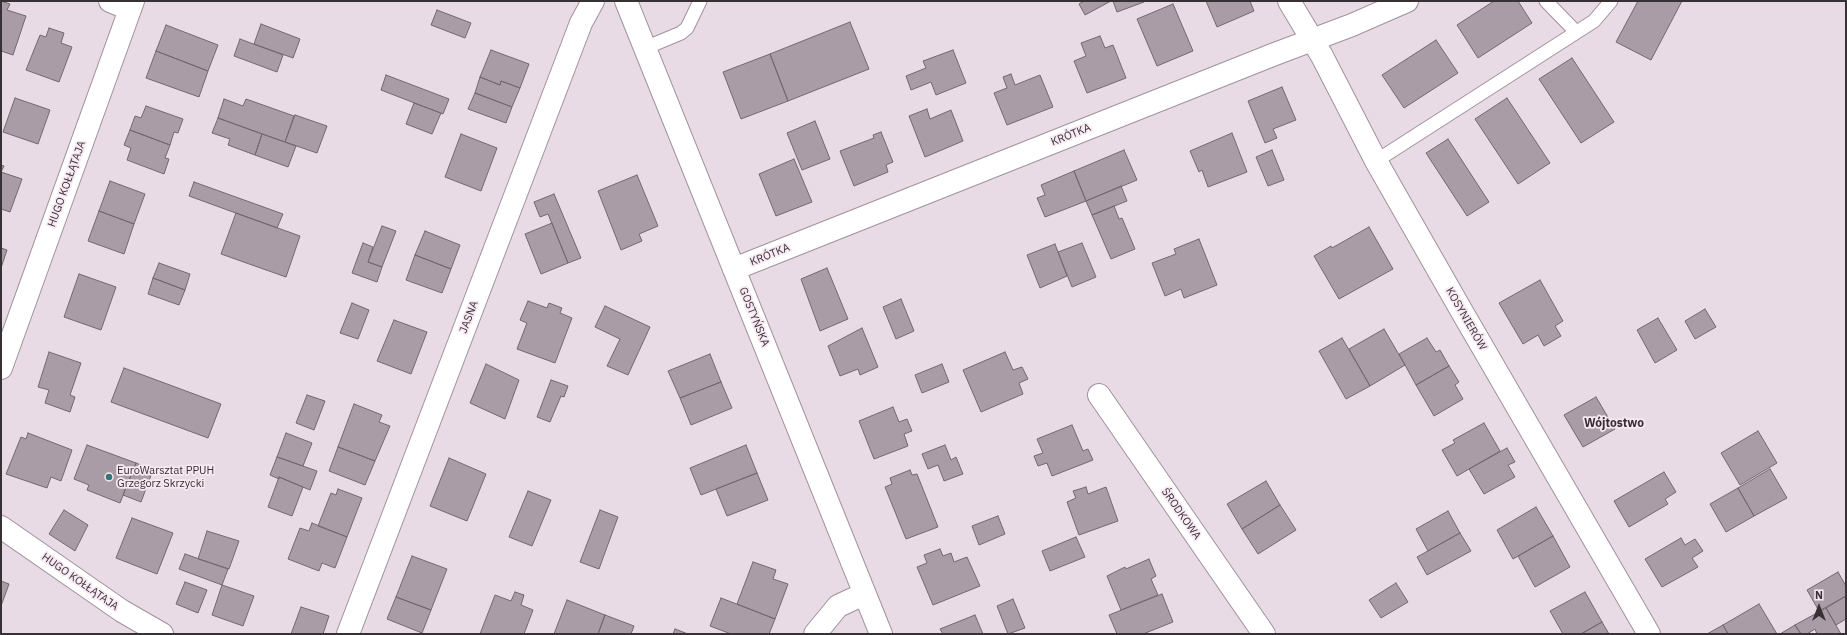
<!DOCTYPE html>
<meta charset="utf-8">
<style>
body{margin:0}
#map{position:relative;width:1847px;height:635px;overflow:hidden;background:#e9dbe5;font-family:"IBM Plex Sans",sans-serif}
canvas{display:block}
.frame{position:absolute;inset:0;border:2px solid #373135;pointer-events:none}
.north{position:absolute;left:1799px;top:587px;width:40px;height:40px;-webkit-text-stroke:3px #f7e8f2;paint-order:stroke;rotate:0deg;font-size:11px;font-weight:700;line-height:16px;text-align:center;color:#373135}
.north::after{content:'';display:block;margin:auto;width:14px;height:18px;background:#373135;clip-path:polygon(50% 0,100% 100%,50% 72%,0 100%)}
</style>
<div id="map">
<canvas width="1847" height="635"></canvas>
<div class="frame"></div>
<div class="north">N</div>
</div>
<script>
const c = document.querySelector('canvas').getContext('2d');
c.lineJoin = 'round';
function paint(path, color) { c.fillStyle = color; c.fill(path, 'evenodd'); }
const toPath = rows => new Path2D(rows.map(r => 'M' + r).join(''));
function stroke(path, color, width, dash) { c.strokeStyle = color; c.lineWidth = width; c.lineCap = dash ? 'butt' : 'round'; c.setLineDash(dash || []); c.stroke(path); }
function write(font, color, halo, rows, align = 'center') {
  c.font = font + ' "IBM Plex Sans",sans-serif'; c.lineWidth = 3.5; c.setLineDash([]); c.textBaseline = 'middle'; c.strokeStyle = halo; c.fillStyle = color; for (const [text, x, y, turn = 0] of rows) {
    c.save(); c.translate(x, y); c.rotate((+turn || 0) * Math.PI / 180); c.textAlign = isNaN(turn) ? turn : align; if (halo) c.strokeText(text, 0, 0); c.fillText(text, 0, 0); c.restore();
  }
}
const building = toPath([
 [1,1,10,4,7,10,26,16,13,55,1,51,1,1],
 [1084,1,1111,1,1085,15,1079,4,1084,1],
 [1113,1,1144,1,1144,2,1117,12,1113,1],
 [1206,1,1250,1,1254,11,1217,27,1206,1],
 [1494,1,1518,1,1532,23,1478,58,1457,25,1494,1],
 [1638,1,1682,1,1651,60,1616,42,1638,1],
 [1173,4,1193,51,1157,66,1137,19,1173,4],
 [437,10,471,23,465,38,431,25,437,10],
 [850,22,869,69,788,101,770,54,850,22],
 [261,24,300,39,293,58,254,44,261,24],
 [166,25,218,45,208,71,156,51,166,25],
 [49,28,64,33,61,43,72,47,59,82,26,70,40,35,46,37,49,28],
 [1100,36,1105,48,1113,45,1126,78,1087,93,1074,61,1086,56,1081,43,1100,36],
 [240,39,283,55,277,72,234,56,240,39],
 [1436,40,1458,73,1404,108,1382,75,1436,40],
 [491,50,529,64,520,88,501,81,500,85,480,77,491,50],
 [953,50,966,83,936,95,931,82,911,90,906,76,926,68,923,61,953,50],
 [156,51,208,71,199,97,146,78,156,51],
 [770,54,788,101,741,119,723,72,770,54],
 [1572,58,1614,122,1581,143,1539,79,1572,58],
 [1011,74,1015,85,1040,75,1053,107,1007,125,994,93,1007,88,1003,77,1011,74],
 [386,75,449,99,443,114,381,90,386,75],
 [480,77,500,85,501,81,520,88,512,107,475,93,480,77],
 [1282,87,1296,120,1273,129,1277,138,1265,143,1248,101,1282,87],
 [475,93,512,107,506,123,468,109,475,93],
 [15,98,50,110,38,144,3,132,15,98],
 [1507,98,1550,163,1518,184,1475,119,1507,98],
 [224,99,243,106,246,99,294,116,285,142,218,118,224,99],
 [414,103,441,113,432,134,406,124,414,103],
 [146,106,183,119,178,133,174,132,170,145,130,130,135,116,141,118,146,106],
 [927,109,930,119,951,110,963,141,925,157,909,116,927,109],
 [295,115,327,126,317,153,285,142,295,115],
 [218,118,262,134,255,155,228,145,230,139,212,133,218,118],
 [815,121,830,159,802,170,787,133,815,121],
 [130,130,170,145,165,158,169,159,164,174,127,160,131,148,124,145,130,130],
 [881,132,893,162,886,165,888,172,854,186,840,151,874,138,873,135,881,132],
 [1232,133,1247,172,1208,187,1202,170,1199,172,1190,151,1232,133],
 [262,134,296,146,288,167,255,155,262,134],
 [461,134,497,148,481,191,445,177,461,134],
 [1448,139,1489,202,1467,216,1426,153,1448,139],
 [1124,150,1137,180,1086,201,1074,171,1124,150],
 [1272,150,1284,180,1268,186,1256,157,1272,150],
 [794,159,812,202,776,216,759,174,794,159],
 [1,165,4,166,1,172,22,179,10,212,1,209,1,165],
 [1074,171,1086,201,1045,217,1037,198,1045,195,1041,185,1074,171],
 [637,175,658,226,639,234,642,241,621,250,598,191,637,175],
 [110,181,145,194,134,224,99,211,110,181],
 [194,182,283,214,277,228,189,196,194,182],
 [1121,186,1127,201,1092,215,1086,201,1121,186],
 [554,194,581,258,568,263,548,214,540,217,534,202,554,194],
 [1114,206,1119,219,1122,218,1135,249,1111,259,1092,215,1114,206],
 [99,211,134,224,124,254,88,241,99,211],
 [236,213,300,236,286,277,221,254,236,213],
 [552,223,568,263,541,274,525,234,552,223],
 [382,226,396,231,382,267,368,262,382,226],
 [1369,227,1393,269,1339,299,1314,256,1331,246,1332,248,1369,227],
 [425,231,460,245,451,269,415,255,425,231],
 [1199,239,1217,285,1184,298,1181,289,1165,296,1152,263,1176,254,1174,249,1199,239],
 [363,243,373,247,368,262,382,267,377,282,352,273,363,243],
 [1082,243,1096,277,1072,287,1058,252,1082,243],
 [1055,244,1067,276,1040,288,1027,255,1055,244],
 [1,248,7,250,1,268,1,248],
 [415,255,451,269,442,293,406,280,415,255],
 [159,263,190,274,185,290,153,278,159,263],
 [827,268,848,319,820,331,801,279,827,268],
 [79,274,116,287,101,330,64,317,79,274],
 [153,278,185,290,179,305,148,294,153,278],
 [1540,280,1563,321,1555,326,1561,336,1544,346,1538,335,1523,344,1499,303,1540,280],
 [901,299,914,331,896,339,883,307,901,299],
 [528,301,547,308,549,303,562,308,560,313,572,318,555,363,517,349,527,323,520,320,528,301],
 [352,303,369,310,358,339,340,333,352,303],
 [605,306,650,327,628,375,607,366,620,339,595,327,605,306],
 [1705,309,1716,327,1695,339,1685,321,1705,309],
 [1658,318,1677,350,1655,363,1637,330,1658,318],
 [394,320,427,332,411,374,377,361,394,320],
 [862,328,878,367,860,375,858,369,840,376,828,346,862,328],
 [1384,329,1405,365,1370,386,1349,349,1384,329],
 [1342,338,1370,386,1346,399,1319,351,1342,338],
 [1427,338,1436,352,1440,350,1449,366,1416,385,1399,354,1427,338],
 [49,352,81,363,70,395,75,397,70,412,45,403,49,390,38,387,49,352],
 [1005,352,1013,370,1022,367,1028,379,1019,383,1023,394,981,412,963,370,1005,352],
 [710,354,721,382,680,398,668,371,710,354],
 [486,364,519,380,505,419,470,403,486,364],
 [942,364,949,382,922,393,915,375,942,364],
 [1449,366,1459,382,1455,385,1463,399,1434,416,1416,385,1449,366],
 [124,368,221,404,208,438,111,402,124,368],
 [551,380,568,386,564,397,561,396,550,422,537,417,551,380],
 [721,382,732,408,691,425,680,398,721,382],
 [307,395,325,401,314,430,296,423,307,395],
 [1596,397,1615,429,1583,447,1564,415,1596,397],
 [354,404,382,415,379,422,390,426,375,461,338,447,354,404],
 [893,407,899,422,907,419,912,431,904,434,908,446,874,459,859,421,893,407],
 [1484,423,1500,451,1457,476,1442,450,1455,443,1453,440,1484,423],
 [1072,425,1083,451,1088,449,1093,460,1052,476,1047,463,1038,466,1034,456,1043,453,1037,439,1072,425],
 [1758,431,1777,463,1740,485,1721,453,1758,431],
 [28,433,72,450,61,481,51,477,47,488,6,474,21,437,26,439,28,433],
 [286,433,312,443,303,466,277,457,286,433],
 [87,445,136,463,120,503,87,490,89,485,74,479,87,445],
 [746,445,757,473,701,495,690,468,746,445],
 [945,445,951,460,956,457,963,474,944,481,938,465,928,469,922,454,945,445],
 [338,447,375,461,365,485,329,471,338,447],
 [1507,448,1515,462,1508,465,1515,477,1484,494,1469,469,1507,448],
 [277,457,317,471,310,490,279,477,279,479,270,475,277,457],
 [449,458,486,474,467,521,430,506,449,458],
 [136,463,153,470,141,502,123,495,136,463],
 [1770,469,1787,498,1754,516,1738,488,1770,469],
 [910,470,912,475,917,474,938,527,906,539,885,487,892,484,890,478,910,470],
 [1664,472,1676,492,1665,499,1668,504,1629,527,1614,501,1664,472],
 [757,473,768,500,727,516,716,489,757,473],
 [279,477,303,487,292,516,268,507,279,477],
 [1266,481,1280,505,1242,529,1227,504,1266,481],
 [1086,487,1088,494,1106,487,1118,521,1079,535,1067,502,1076,498,1073,491,1086,487],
 [1738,488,1754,516,1726,532,1710,504,1738,488],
 [338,489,362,498,347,537,318,526,331,493,336,495,338,489],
 [528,491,551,500,532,546,509,537,528,491],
 [1280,505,1296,530,1258,554,1242,529,1280,505],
 [1536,507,1553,536,1513,559,1497,530,1536,507],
 [64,510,88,525,75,551,49,534,64,510],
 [600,510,618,517,599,569,580,562,600,510],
 [1448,511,1460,533,1428,551,1416,529,1448,511],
 [998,516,1005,534,979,545,972,526,998,516],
 [132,518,173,533,157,574,116,558,132,518],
 [312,523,347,537,335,568,322,563,319,571,288,559,300,528,309,531,312,523],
 [207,531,239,541,229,569,198,559,207,531],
 [1460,533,1471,551,1427,575,1417,557,1460,533],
 [1553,536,1570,567,1535,587,1518,556,1553,536],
 [1076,537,1085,557,1050,571,1042,551,1076,537],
 [1681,538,1685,545,1695,539,1703,551,1692,558,1698,567,1662,587,1645,559,1681,538],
 [940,549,943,556,951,553,954,562,967,557,980,586,933,605,917,567,927,563,924,555,940,549],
 [185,554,228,569,222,585,179,569,185,554],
 [412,556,447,569,431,610,396,597,412,556],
 [1149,559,1156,576,1151,579,1158,595,1121,610,1107,576,1125,567,1126,569,1149,559],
 [753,562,776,570,773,579,788,584,775,619,737,604,753,562],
 [1838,572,1846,586,1846,596,1819,611,1807,590,1838,572],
 [1,581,9,584,1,606,1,581],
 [185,582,207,590,198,613,176,604,185,582],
 [1396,583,1408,602,1381,618,1369,600,1396,583],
 [222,585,254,596,243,626,212,615,222,585],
 [515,592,524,595,521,605,533,610,524,634,480,634,495,595,511,601,515,592],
 [1585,592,1602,622,1581,634,1563,634,1550,611,1585,592],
 [1162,594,1173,622,1143,634,1117,634,1109,615,1162,594],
 [1846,596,1846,619,1836,625,1826,608,1846,596],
 [396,597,431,610,422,633,387,619,396,597],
 [721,598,775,619,769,634,731,634,710,626,721,598],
 [1013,599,1025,628,1008,634,997,606,1013,599],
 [567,600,605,615,598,634,554,634,567,600],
 [1759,604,1777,634,1728,634,1723,625,1759,604],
 [301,607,329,616,323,634,291,634,301,607],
 [1826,608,1841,634,1817,634,1815,629,1807,634,1801,634,1795,625,1826,608],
 [605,615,634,626,631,634,598,634,605,615],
 [975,615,983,634,943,634,940,629,975,615],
 [1602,622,1609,634,1581,634,1602,622],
 [1723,625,1728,634,1707,634,1723,625],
 [1795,625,1801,634,1780,634,1795,625],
 [675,629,688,634,673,634,675,629]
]);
paint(building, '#aa9ca6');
stroke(building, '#746770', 1);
const lane = toPath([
 [1546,1,1576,32],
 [645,48,681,33,687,28,700,1],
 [1376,161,1594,21,1611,1]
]);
const street = toPath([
 [110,1,130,9],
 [1289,1,1322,56,1376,161,1461,310,1649,634],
 [734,269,1275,54,1352,25,1407,1],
 [1,368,133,1],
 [1099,395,1264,634],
 [1,527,122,611,162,634],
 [348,634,581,23,593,1],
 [815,634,838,606,864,594]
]);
const secondary = toPath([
 [626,1,881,634]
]);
stroke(lane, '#a0929c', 15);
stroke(street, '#a0929c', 24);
stroke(secondary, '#a0929c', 24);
stroke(lane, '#fff', 13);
stroke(street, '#fff', 22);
stroke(secondary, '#fff', 22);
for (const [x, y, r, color] of [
 [109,477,4,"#307976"]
]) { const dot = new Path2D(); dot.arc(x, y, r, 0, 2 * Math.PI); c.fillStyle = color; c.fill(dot); stroke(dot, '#f7e8f2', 1.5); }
write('11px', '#373135', '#f7e8f2', [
 ["KRÓTKA",1071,135,-22],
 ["HUGO KOŁŁĄTAJA",67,184,-70],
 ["KRÓTKA",770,255,-22],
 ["JASNA",469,317,-69],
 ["GOSTYŃSKA",754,317,68],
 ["KOSYNIERÓW",1466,319,60],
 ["ŚRODKOWA",1181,514,55],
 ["HUGO KOŁŁĄTAJA",80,582,35]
]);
write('11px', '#373135', '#f7e8f2', [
 ["EuroWarsztat PPUH",117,471],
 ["Grzegorz Skrzycki",117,484]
], 'left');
write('bold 12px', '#372c34', '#f7e8f2', [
 ["Wójtostwo",1614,424]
]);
</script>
